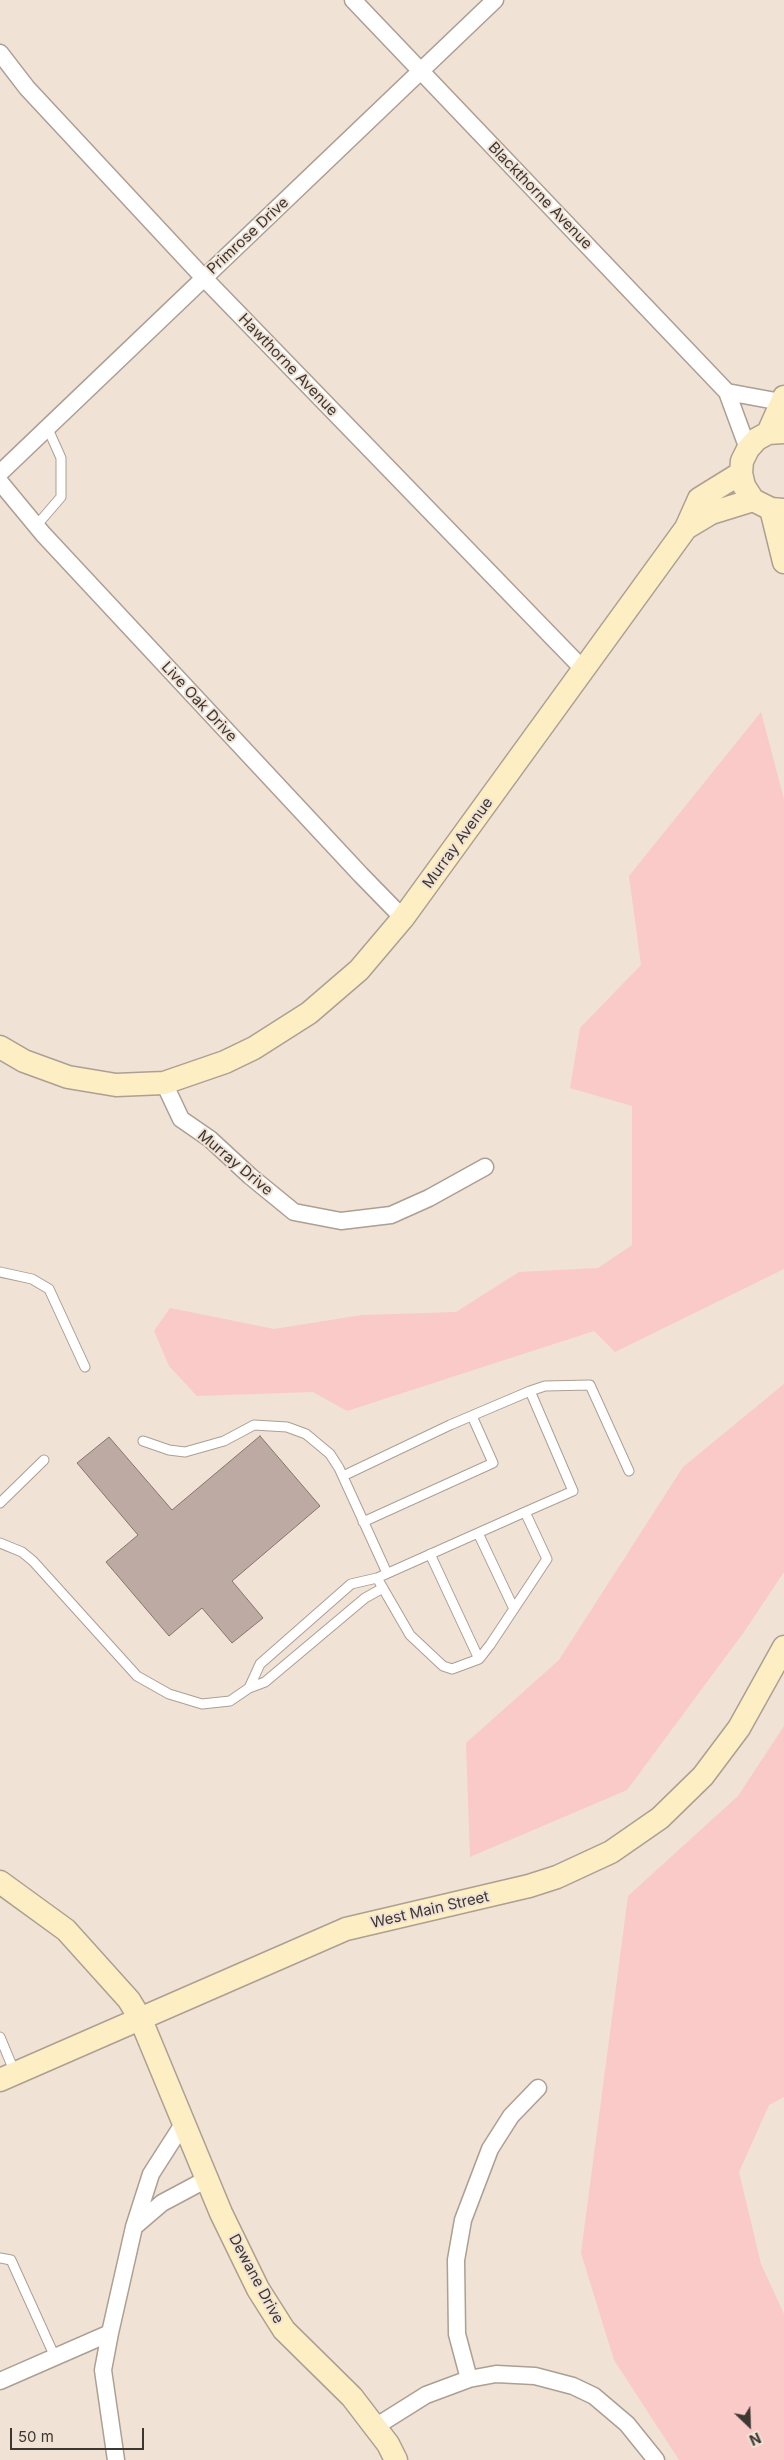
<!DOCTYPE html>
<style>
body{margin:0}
#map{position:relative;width:784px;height:2460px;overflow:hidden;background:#f0e2d5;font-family:Inter,sans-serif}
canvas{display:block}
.north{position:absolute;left:724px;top:2400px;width:50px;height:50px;-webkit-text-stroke:4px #f0e2d5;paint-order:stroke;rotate:156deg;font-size:14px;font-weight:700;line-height:20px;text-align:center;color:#3d3732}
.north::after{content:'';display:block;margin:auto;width:18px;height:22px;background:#3d3732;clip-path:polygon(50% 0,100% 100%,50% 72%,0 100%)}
.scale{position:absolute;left:10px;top:2428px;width:134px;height:22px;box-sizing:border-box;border:2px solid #3d3732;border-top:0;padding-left:6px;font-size:15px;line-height:18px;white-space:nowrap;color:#3d3732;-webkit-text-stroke:4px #f0e2d5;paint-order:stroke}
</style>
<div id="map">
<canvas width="784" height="2460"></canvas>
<div class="north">N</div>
<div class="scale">50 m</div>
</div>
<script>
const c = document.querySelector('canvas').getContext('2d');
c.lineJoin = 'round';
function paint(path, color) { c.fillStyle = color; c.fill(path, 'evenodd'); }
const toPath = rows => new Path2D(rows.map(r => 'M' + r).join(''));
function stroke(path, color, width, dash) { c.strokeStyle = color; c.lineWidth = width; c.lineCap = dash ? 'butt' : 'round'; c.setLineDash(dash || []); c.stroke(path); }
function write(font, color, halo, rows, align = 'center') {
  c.font = font + ' Inter,sans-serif'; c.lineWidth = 4; c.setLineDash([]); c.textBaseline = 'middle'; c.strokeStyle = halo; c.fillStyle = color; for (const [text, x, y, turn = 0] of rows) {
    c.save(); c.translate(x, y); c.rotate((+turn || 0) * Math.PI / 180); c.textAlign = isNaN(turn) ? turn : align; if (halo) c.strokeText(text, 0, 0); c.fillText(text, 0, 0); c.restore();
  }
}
paint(toPath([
 [761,712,784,799,784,1269,615,1352,594,1331,347,1411,313,1392,197,1396,169,1366,154,1331,170,1308,274,1329,362,1315,456,1312,519,1272,598,1268,632,1245,632,1106,570,1088,580,1028,641,965,629,876],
 [784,1384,784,1572,744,1632,627,1790,470,1857,466,1743,559,1660,683,1467],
 [784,1726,784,2097,769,2105,739,2172,761,2264,784,2314,784,2460,679,2460,614,2360,581,2253,628,1896,738,1796]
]), '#f9cac7');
const building = toPath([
 [260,1436,320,1506,232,1581,263,1618,232,1643,202,1608,169,1636,106,1562,138,1535,77,1463,109,1437,172,1510,260,1436]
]);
paint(building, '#bdaba3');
stroke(building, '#84746d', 1);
const lane = toPath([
 [36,526,61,497,61,458,48,429],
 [0,1272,32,1279,49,1289,85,1367],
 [530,1391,545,1386,590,1385,629,1471],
 [143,1441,169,1450,185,1452,224,1441,254,1425,287,1427,306,1434,330,1454,339,1468,387,1573],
 [343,1476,450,1425,530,1391,573,1491,525,1512],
 [0,1503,44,1460],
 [363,1522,493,1463,472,1416],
 [478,1533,514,1609],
 [0,1543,22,1552,33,1561,137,1676,169,1694,202,1704,230,1701,249,1688,265,1682,365,1598,383,1588],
 [430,1554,479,1659],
 [249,1688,260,1664,351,1584,377,1578,525,1512,547,1559,490,1645,479,1659,452,1669,443,1666,410,1635,377,1578],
 [0,2037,15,2073],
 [0,2258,11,2260,55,2357]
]);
const street = toPath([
 [353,0,727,392],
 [0,53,27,88,203,277,584,670],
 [748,449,727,392,781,402],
 [0,473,495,0],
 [0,482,43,534,361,875,403,918],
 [164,1083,181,1119,210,1139,250,1176,294,1212,341,1221,391,1215,429,1198,485,1167],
 [134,2227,162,2203,207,2179],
 [469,2379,457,2334,456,2260,463,2220,490,2149,511,2116,538,2088],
 [0,2381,110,2333],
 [375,2427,426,2395,469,2379,496,2374,535,2376,573,2386,594,2396,627,2424,656,2460],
 [116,2460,103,2370,110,2333,134,2227,151,2174,183,2124]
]);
const secondary = toPath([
 [784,432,768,433,757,439,748,449,742,461,741,473,744,486,753,500,771,509,784,510],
 [768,433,784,397],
 [771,509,784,562],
 [686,528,711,513,753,500],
 [0,1047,24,1061,68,1077,116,1085,164,1083,225,1062,254,1048,309,1013,359,970,403,918,686,528,699,499,741,473],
 [0,1882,66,1930,129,2000,141,2020,221,2213,258,2289,284,2330,352,2397,388,2444,396,2460],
 [0,2080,346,1929,529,1886,557,1877,611,1852,660,1818,703,1776,739,1728,784,1647]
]);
stroke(lane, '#ac9f93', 11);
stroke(street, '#ac9f93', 19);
stroke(secondary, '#ac9f93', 25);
stroke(lane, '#fff', 9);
stroke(street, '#fff', 16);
stroke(secondary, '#fdeec4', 22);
write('15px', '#3d3732', '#f0e2d5', [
 ["Blackthorne Avenue",540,196,46],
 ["Primrose Drive",248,236,-43],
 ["Hawthorne Avenue",288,365,46],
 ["Live Oak Drive",199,702,47],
 ["Murray Avenue",458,843,-54],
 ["Murray Drive",235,1163,40],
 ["West Main Street",430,1910,-13],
 ["Dewane Drive",256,2279,62]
]);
</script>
